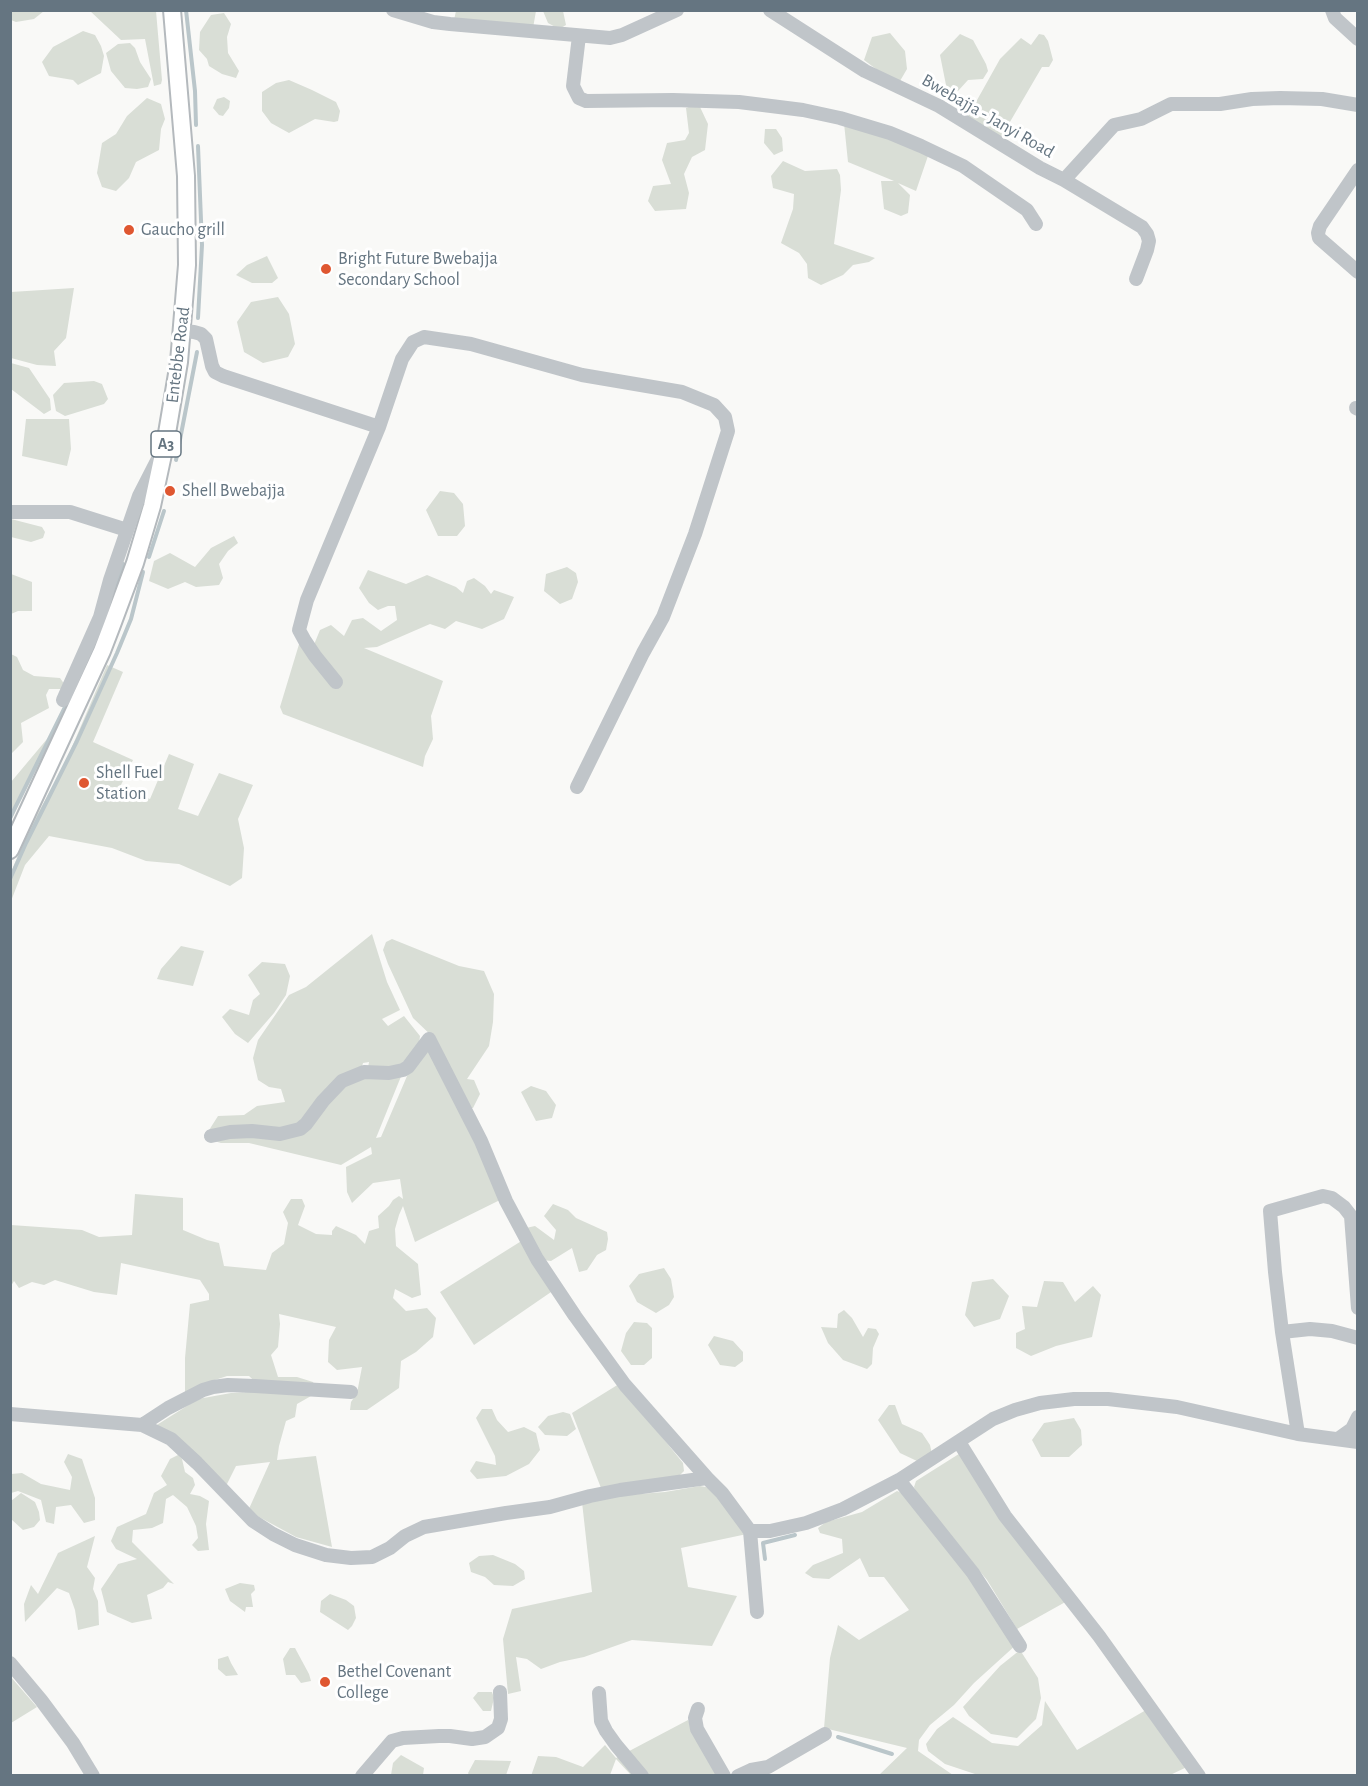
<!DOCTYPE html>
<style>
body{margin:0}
#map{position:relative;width:1368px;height:1786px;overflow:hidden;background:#f9f9f7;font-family:"Alegreya Sans",sans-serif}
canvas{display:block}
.frame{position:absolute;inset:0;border:12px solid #657581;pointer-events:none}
</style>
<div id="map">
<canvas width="1368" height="1786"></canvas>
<div class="frame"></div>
</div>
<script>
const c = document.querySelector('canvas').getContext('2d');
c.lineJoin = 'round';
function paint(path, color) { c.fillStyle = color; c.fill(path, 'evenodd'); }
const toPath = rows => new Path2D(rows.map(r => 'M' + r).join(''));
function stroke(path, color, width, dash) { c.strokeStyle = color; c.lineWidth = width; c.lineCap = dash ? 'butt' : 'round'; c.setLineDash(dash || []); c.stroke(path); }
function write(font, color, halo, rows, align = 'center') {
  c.font = font + ' "Alegreya Sans",sans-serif'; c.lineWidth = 6; c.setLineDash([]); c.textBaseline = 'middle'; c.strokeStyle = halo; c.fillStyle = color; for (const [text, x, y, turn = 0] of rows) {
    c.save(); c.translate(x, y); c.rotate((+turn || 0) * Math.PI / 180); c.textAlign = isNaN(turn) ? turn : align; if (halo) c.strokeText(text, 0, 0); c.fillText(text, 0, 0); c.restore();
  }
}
paint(toPath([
 [10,11,11,10,44,11,34,19,16,22,11,20],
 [90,11,156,11,162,80,161,84,154,86,145,39,121,40],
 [456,11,536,11,533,28,454,20],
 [543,11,563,11,566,25,559,29,548,23],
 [224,13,231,24,227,37,228,53,239,71,236,78,222,74,209,66,207,59,199,50,200,32,211,15],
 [83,31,95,35,101,46,104,56,101,73,78,85,73,80,49,76,42,62,53,47],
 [890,33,905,51,907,69,900,81,880,72,864,60,872,37],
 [960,34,973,40,986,64,988,71,983,79,968,80,958,91,947,90,940,55],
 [1039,34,1044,35,1048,41,1053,60,1049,67,1042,67,1000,139,967,118,1000,59,1021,38,1031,45],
 [130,43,135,48,140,62,151,79,148,87,137,89,125,88,111,71,106,53,118,44],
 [289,80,312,90,336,102,340,111,338,121,334,122,315,119,289,133,271,123,262,111,262,92,276,83],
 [224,97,230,101,229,108,223,116,219,115,213,108,217,99],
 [147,98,161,104,165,119,161,129,159,150,136,162,129,178,116,191,102,187,97,173,102,143,116,134,127,116],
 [694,105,700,107,708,124,705,150,692,157,684,174,689,193,686,209,655,211,648,201,653,186,671,184,662,160,667,143,685,140,689,133,686,108],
 [844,123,929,153,916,191,898,183,910,195,908,213,901,216,884,209,881,181,894,181,848,162],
 [765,129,776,129,782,138,783,151,774,155,764,143],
 [783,161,805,171,837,169,840,175,841,190,834,244,875,258,869,262,853,265,843,275,821,285,808,278,807,264,799,253,781,243,793,209,794,194,773,188,771,176],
 [267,256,278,278,272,283,252,283,236,275,247,265],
 [74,288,66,338,54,351,56,366,37,365,11,358,11,292],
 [278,297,289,314,295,344,288,357,263,363,244,352,237,322,251,302],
 [11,363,29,368,50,399,51,410,44,414,11,389],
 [94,381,102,384,108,399,104,404,65,416,56,411,53,395,64,383],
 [26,419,69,419,71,449,67,466,22,456],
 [440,491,454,493,463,504,465,526,457,536,438,536,426,510],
 [11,519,42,527,45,532,43,538,31,542,11,537],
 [234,536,238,543,228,551,219,564,223,578,219,585,196,587,185,582,168,589,149,581,154,561,170,553,195,567,211,548],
 [567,567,576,573,578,582,572,599,560,604,544,591,546,574],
 [368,570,406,584,427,575,456,587,463,593,467,581,474,578,485,586,491,594,494,590,514,597,504,619,482,629,456,621,445,629,430,624,377,647,364,648,443,681,431,716,433,739,425,756,423,767,283,714,280,707,300,641,313,647,320,630,331,625,344,636,352,620,363,618,381,631,397,620,395,606,388,606,378,610,369,603,359,588],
 [11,574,32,582,32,611,18,611,11,614],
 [11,654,17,657,23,670,34,676,60,678,65,685,62,689,49,689,46,695,49,708,21,723,23,742,11,754],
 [107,665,123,672,93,742,133,760,120,787,150,799,169,754,194,764,178,809,198,816,219,773,253,785,238,819,244,848,242,878,230,886,179,864,146,861,112,848,49,836,25,865,11,901,11,872,30,828,66,761],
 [47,739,11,821,11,782],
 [372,934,387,982,400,1010,382,1019,388,1026,404,1016,420,1036,419,1044,403,1066,368,1068,369,1062,363,1063,361,1070,364,1075,402,1074,376,1138,381,1137,410,1069,435,1039,413,1018,388,964,383,950,386,942,392,939,459,966,484,971,494,994,493,1022,489,1046,467,1079,474,1080,480,1094,473,1108,459,1108,480,1147,500,1200,415,1242,403,1206,399,1215,395,1229,396,1246,418,1264,421,1295,412,1298,395,1289,393,1298,406,1311,427,1308,436,1318,433,1337,416,1352,401,1361,399,1388,367,1410,350,1410,351,1402,357,1393,362,1367,337,1370,328,1362,329,1340,336,1327,279,1314,280,1324,278,1347,271,1355,278,1377,297,1377,313,1382,318,1392,297,1404,295,1417,286,1421,279,1446,277,1460,316,1456,332,1547,296,1537,248,1511,270,1462,236,1466,226,1486,179,1455,182,1459,185,1472,193,1478,195,1485,190,1494,200,1496,209,1501,206,1524,209,1550,198,1551,192,1545,198,1538,196,1526,187,1507,173,1495,166,1499,163,1523,152,1528,133,1530,132,1542,174,1584,168,1582,163,1588,147,1595,152,1619,132,1623,107,1612,101,1589,118,1564,137,1559,116,1549,111,1541,117,1527,146,1514,154,1493,167,1485,161,1476,170,1459,178,1455,152,1428,198,1399,231,1393,265,1391,249,1376,227,1376,200,1385,185,1398,185,1358,190,1304,209,1300,209,1294,200,1280,121,1263,117,1295,94,1292,55,1280,44,1285,32,1282,19,1288,14,1281,11,1286,11,1225,82,1230,99,1237,132,1235,135,1194,183,1198,183,1230,207,1240,219,1243,224,1266,266,1270,272,1253,284,1244,288,1223,283,1212,291,1199,302,1199,305,1206,298,1225,316,1234,332,1235,332,1231,336,1226,356,1235,365,1244,369,1231,379,1228,378,1216,389,1206,393,1200,399,1196,403,1199,400,1179,373,1183,352,1203,347,1192,346,1167,372,1154,371,1147,341,1165,249,1143,221,1143,204,1138,218,1116,244,1115,257,1106,285,1102,281,1089,269,1087,258,1080,253,1058,258,1040,289,995,306,987],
 [181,946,204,951,193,986,157,979,161,969],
 [262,962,285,964,290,976,286,995,274,1013,248,1043,235,1034,222,1017,230,1009,249,1015,253,1000,260,994,248,975],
 [531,1086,546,1091,556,1105,552,1118,536,1121,521,1092],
 [553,1204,568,1210,576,1218,607,1232,608,1239,606,1250,597,1255,587,1270,579,1272,572,1248,551,1261,535,1259,554,1290,474,1345,440,1292,523,1240,526,1228,535,1226,554,1240,556,1230,544,1216],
 [664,1268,671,1279,674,1297,669,1305,656,1313,637,1302,629,1286,639,1274],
 [993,1279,1009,1296,1000,1319,974,1327,965,1315,972,1282],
 [1044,1281,1063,1282,1075,1302,1093,1286,1101,1295,1092,1337,1056,1346,1031,1356,1016,1348,1016,1333,1025,1329,1022,1306,1037,1307],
 [844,1310,852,1318,863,1337,868,1328,876,1329,879,1334,873,1348,872,1364,867,1369,843,1360,828,1343,821,1327,837,1328,838,1314],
 [634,1322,647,1323,652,1328,652,1358,644,1365,631,1365,621,1351,626,1333],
 [714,1336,733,1341,743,1352,743,1361,735,1367,720,1365,708,1345],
 [619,1384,683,1463,684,1471,676,1479,601,1488,572,1413],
 [889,1405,895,1405,902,1424,922,1433,930,1445,932,1454,917,1461,900,1453,878,1420],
 [482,1409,492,1409,497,1420,508,1432,524,1427,536,1433,540,1450,529,1464,506,1476,477,1479,470,1471,476,1461,496,1465,495,1456,476,1418],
 [563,1412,570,1414,576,1429,567,1436,545,1435,538,1427,548,1416],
 [1074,1418,1081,1430,1082,1445,1069,1457,1041,1457,1032,1440,1044,1423],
 [962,1452,1069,1600,1017,1629,987,1580,917,1494,914,1487,916,1481],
 [68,1454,82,1459,95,1498,95,1520,84,1523,71,1505,56,1507,54,1524,46,1522,41,1500,18,1491,11,1493,11,1474,22,1473,41,1484,70,1490,72,1477,64,1462],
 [700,1486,711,1488,747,1534,681,1548,688,1587,737,1596,712,1646,632,1640,584,1657,560,1662,541,1669,527,1659,516,1657,521,1691,508,1694,503,1639,512,1609,592,1592,582,1502,601,1497,665,1492],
 [897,1491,902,1493,936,1531,1017,1644,974,1683,954,1705,930,1725,919,1740,918,1751,953,1775,879,1775,907,1748,824,1728,830,1658,838,1625,859,1640,909,1610,884,1577,869,1577,860,1558,829,1579,813,1578,805,1573,813,1565,843,1553,842,1539,820,1533,818,1528,826,1522,862,1512],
 [21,1493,35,1502,39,1512,40,1520,34,1527,23,1530,11,1519,11,1501],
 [95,1536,87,1567,95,1578,93,1589,98,1601,99,1625,78,1630,75,1610,69,1593,57,1588,25,1622,24,1604,31,1585,38,1594,58,1553],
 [493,1555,515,1564,524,1571,525,1579,513,1586,494,1585,485,1577,471,1572,469,1563,479,1556],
 [240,1583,254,1585,255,1590,251,1594,253,1607,246,1607,245,1612,230,1601,225,1589],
 [330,1594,346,1600,354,1606,356,1618,352,1626,348,1630,320,1612,321,1601],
 [290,1648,295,1648,309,1674,311,1681,301,1683,295,1675,286,1675,283,1659],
 [1020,1650,1038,1678,1041,1698,1036,1719,1017,1738,991,1734,969,1716,963,1707,1000,1666],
 [228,1656,231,1663,238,1675,226,1676,218,1669,218,1659],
 [10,1676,37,1707,11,1723,10,1723],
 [478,1692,492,1692,494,1698,491,1711,483,1711,473,1698],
 [1045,1701,1077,1750,1146,1710,1189,1766,1168,1776,978,1775,945,1764,928,1751,926,1744,937,1729,953,1717,992,1743,1018,1746,1042,1725],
 [688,1720,719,1775,631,1775,616,1759,610,1775,531,1776,538,1756,556,1757,583,1767,605,1745,616,1758],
 [401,1755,424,1768,423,1775,391,1775,393,1763],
 [475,1760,511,1761,506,1775,469,1775,468,1773]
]), '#d9ded6');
stroke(toPath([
 [186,10,195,91,196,125],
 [198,146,202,245,198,318],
 [176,460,197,352],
 [149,557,164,511],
 [113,594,123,564],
 [10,818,67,703],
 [10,879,26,843,77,741,117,653,131,619,143,572],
 [765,1559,763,1543,795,1535],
 [838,1737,892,1754]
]), '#bac6ca', 4);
const major = toPath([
 [10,850,102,651,112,625,135,563,152,506,165,445,179,362,187,265,186,176,172,10]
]);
stroke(major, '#b4b9bd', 20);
stroke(toPath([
 [393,10,433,22,450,24,610,38,622,35,677,10],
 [770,10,865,71,939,106,1040,168,1064,180,1114,125,1141,119,1171,104,1220,104,1252,99,1280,98,1322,99,1358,105],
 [1332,10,1335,18,1358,39],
 [579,36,573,86,579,98,586,101,673,100,739,102,803,110,840,118,890,133,921,146,963,166,1027,210,1036,224],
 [1358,170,1320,226,1318,233,1319,238,1358,272],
 [1064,180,1142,227,1147,234,1149,241,1147,250,1136,279],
 [182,331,194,332,201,334,206,339,212,366,215,372,223,376,379,427,307,600,299,630,305,641,315,656,336,682],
 [1356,408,1358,409],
 [379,427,402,359,413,342,424,337,471,344,582,375,682,392,714,405,725,417,728,431,695,534,663,617,643,653,577,787],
 [10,512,70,512,127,530],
 [63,700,100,617,110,580,139,496,160,455],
 [429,1039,481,1141,506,1201,537,1259,575,1316,625,1385,707,1478],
 [211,1136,230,1132,252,1131,280,1134,300,1129,306,1124,323,1101,342,1081,364,1072,389,1073,403,1070,408,1067,429,1039],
 [1282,1332,1310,1329,1332,1331,1358,1338],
 [10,1414,142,1425,171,1439,197,1463,253,1521,273,1534,295,1545,326,1555,351,1558,372,1557,390,1548,405,1536,424,1527,506,1513,550,1507,590,1496,620,1490,707,1478,722,1493,750,1531,770,1531,806,1523,843,1509,899,1480,993,1419,1015,1410,1040,1403,1074,1399,1108,1399,1177,1407,1298,1434,1358,1442],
 [142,1425,168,1408,203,1390,213,1387,228,1385,255,1386,351,1392],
 [1298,1434,1282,1332,1275,1272,1270,1211,1323,1196,1332,1198,1344,1207,1351,1216,1358,1308],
 [1338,1439,1352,1429,1358,1417],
 [959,1442,1005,1516,1099,1636,1199,1776],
 [899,1480,973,1573,1020,1646],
 [750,1531,757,1612],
 [10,1663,41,1700,73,1743,93,1776],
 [599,1693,601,1721,606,1731,616,1745,642,1776],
 [698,1709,695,1718,697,1729,724,1776],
 [362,1776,392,1741,403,1738,439,1736,450,1736,472,1739,485,1737,498,1728,501,1719,500,1692],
 [738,1776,751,1770,768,1767,825,1734]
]), '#c0c5c9', 14);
stroke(major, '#fff', 16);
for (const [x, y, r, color] of [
 [129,230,6,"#df5731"],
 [326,269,6,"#df5731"],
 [170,491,6,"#df5731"],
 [84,783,6,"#df5731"],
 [325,1682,6,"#df5731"]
]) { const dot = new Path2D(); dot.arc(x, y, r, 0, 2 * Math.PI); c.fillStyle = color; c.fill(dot); stroke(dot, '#fff', 2); }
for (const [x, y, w] of [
 [166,444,30]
]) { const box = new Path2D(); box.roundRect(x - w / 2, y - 13, w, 26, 4.5); c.fillStyle = '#fff'; c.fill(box); stroke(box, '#657581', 1.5); }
write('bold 16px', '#657581', null, [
 ["A3",166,444]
]);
write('18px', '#657581', '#fff', [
 ["Bwebajja - Janyi Road",988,116,30],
 ["Entebbe Road",178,355,-83]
]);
write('18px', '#657581', '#fff', [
 ["Gaucho grill",141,230],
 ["Bright Future Bwebajja",338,259],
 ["Secondary School",338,280],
 ["Shell Bwebajja",182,491],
 ["Shell Fuel",96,773],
 ["Station",96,794],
 ["Bethel Covenant",337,1672],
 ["College",337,1693]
], 'left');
</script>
